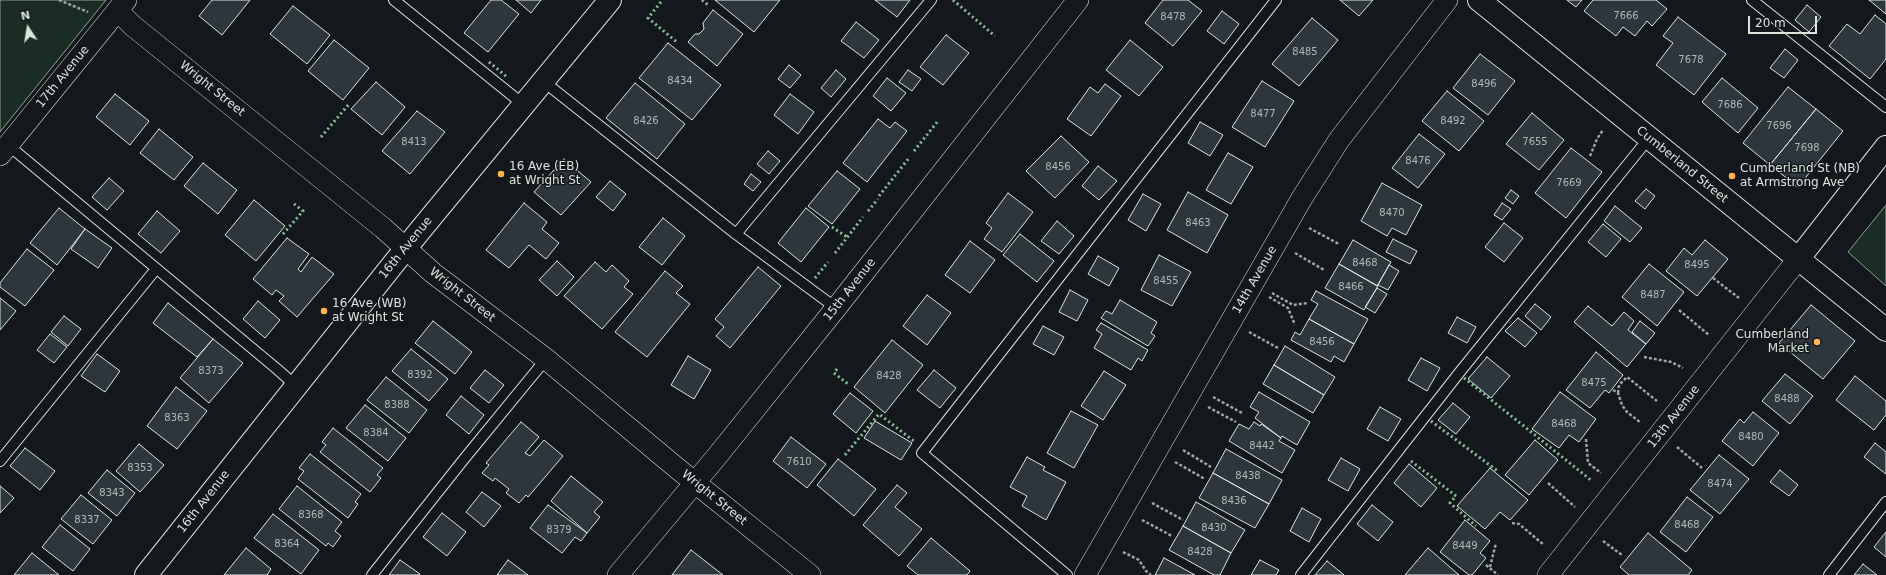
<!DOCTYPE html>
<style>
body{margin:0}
#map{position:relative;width:1886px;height:575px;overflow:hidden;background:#14181c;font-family:"DejaVu Sans",sans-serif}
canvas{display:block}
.north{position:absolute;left:8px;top:8px;width:40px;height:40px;-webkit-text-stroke:3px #14181c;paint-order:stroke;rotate:348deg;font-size:11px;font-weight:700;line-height:16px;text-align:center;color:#d8e6dc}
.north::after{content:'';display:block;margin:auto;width:14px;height:18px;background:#d8e6dc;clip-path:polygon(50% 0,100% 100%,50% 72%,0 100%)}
.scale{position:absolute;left:1748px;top:16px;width:69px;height:18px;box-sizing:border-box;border:2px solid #d8e6dc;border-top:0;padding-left:5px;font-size:12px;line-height:14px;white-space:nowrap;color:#d8e6dc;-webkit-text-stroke:3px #14181c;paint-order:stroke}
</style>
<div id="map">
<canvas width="1886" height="575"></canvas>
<div class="north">N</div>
<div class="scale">20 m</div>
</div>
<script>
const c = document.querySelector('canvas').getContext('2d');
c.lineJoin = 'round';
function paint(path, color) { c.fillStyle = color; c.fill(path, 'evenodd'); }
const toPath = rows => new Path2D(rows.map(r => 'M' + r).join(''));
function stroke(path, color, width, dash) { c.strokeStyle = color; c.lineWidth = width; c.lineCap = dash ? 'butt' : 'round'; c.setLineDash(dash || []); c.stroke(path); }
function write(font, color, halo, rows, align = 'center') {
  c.font = font + ' "DejaVu Sans",sans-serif'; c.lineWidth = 3; c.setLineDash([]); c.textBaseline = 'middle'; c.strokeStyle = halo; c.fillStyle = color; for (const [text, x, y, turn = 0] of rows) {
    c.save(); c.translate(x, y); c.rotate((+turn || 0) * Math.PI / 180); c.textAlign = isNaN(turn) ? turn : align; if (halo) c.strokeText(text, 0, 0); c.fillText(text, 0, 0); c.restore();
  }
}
const green = toPath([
 [0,0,106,0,0,132,0,0],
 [1886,205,1886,286,1848,252,1886,205]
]);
paint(green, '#1a2d24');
stroke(green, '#939e99', 1);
const building = toPath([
 [212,0,250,0,222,35,199,16,212,0],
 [491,0,501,0,519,14,488,52,464,33,491,0],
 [516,0,541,0,531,13,516,0],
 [715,0,780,0,754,32,715,0],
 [875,0,910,0,897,17,875,0],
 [1163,0,1188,0,1202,11,1173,46,1145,23,1163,0],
 [1340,0,1373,0,1359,16,1340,0],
 [1567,0,1582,0,1576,7,1567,0],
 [1593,0,1656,0,1667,9,1652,26,1647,21,1635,36,1623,27,1616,36,1584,11,1593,0],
 [1869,0,1886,0,1886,14,1869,0],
 [1807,5,1821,17,1809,32,1795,20,1807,5],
 [293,6,330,35,307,64,270,34,293,6],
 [713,10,743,34,717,66,688,42,695,34,699,34,704,29,703,23,713,10],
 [1222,11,1239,24,1224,44,1207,31,1222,11],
 [1875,15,1886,24,1886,59,1870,79,1829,46,1847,24,1860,34,1875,15],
 [1678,17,1726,54,1694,95,1656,65,1673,43,1663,36,1678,17],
 [1312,18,1338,40,1299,86,1272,64,1312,18],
 [856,22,879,40,864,58,841,41,856,22],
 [946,35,969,53,943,85,920,67,946,35],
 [334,40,369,68,343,100,308,71,334,40],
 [1130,40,1163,67,1139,96,1106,70,1130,40],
 [668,43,721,85,692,120,639,78,668,43],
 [1785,49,1798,60,1784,78,1770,68,1785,49],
 [1480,54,1515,81,1488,115,1453,88,1480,54],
 [789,65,801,75,790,88,778,79,789,65],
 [836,70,846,79,831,97,821,88,836,70],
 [908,70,921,79,912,91,899,82,908,70],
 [887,78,906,93,891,111,873,96,887,78],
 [1722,78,1758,108,1738,133,1702,102,1722,78],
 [1262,81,1294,101,1265,147,1232,127,1262,81],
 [376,82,405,107,382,135,351,109,376,82],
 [635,83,685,124,657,159,606,118,635,83],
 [1105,84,1121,96,1091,136,1067,119,1090,87,1098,93,1105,84],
 [1788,87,1816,109,1770,165,1743,143,1788,87],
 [1447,91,1484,121,1459,151,1422,121,1447,91],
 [115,94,149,121,130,145,96,117,115,94],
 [790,94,814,112,798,134,774,115,790,94],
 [1816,109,1843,131,1798,187,1770,165,1816,109],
 [417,111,445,132,410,174,382,151,417,111],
 [1532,113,1564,140,1539,170,1506,144,1532,113],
 [878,119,890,128,895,122,907,131,867,182,843,163,878,119],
 [1200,122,1223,135,1210,156,1188,143,1200,122],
 [159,129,193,157,174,180,140,153,159,129],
 [1419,134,1445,154,1418,188,1392,168,1419,134],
 [1061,136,1089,162,1055,198,1026,171,1061,136],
 [1571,148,1602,172,1566,218,1535,193,1571,148],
 [768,151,780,161,769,174,757,164,768,151],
 [1228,153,1253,167,1231,204,1206,190,1228,153],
 [564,159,591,182,561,215,534,192,564,159],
 [203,163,237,190,218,214,184,186,203,163],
 [1098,166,1117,181,1099,200,1082,186,1098,166],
 [837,171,860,189,832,224,808,206,837,171],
 [751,174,761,182,753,191,744,184,751,174],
 [109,178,124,191,107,210,92,197,109,178],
 [610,181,626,194,613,211,596,197,610,181],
 [1382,183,1422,205,1406,235,1392,228,1387,236,1361,221,1382,183],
 [1646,189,1655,196,1645,209,1635,201,1646,189],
 [1511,190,1519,196,1513,204,1505,198,1511,190],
 [1188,192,1228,215,1207,253,1167,230,1188,192],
 [1008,193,1033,212,1002,252,984,239,992,228,986,223,1008,193],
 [1143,194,1161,204,1146,231,1128,220,1143,194],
 [254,200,285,226,256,261,225,235,254,200],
 [524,203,547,222,542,229,559,243,546,259,529,245,509,268,486,250,524,203],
 [1502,203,1511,209,1502,220,1494,215,1502,203],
 [1615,206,1642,228,1630,242,1604,221,1615,206],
 [59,208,85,229,57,265,30,243,59,208],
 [806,208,829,227,801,262,778,243,806,208],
 [157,211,180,231,161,253,138,234,157,211],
 [663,218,685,236,662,265,639,247,663,218],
 [1057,221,1074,236,1059,254,1041,241,1057,221],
 [1504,223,1523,238,1504,262,1485,247,1504,223],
 [1603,224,1621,239,1606,257,1588,242,1603,224],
 [85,229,112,248,98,268,71,249,85,229],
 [1020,234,1054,261,1037,282,1003,255,1020,234],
 [287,238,309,254,298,269,301,272,312,257,334,274,297,317,279,301,284,296,276,290,272,295,253,279,287,238],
 [1393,239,1417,251,1410,264,1386,252,1393,239],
 [1353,240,1391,262,1377,286,1339,264,1353,240],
 [1705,240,1728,259,1697,296,1666,271,1684,248,1692,255,1705,240],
 [970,241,995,260,970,293,945,275,970,241],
 [27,249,54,270,25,306,0,287,0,283,27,249],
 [1159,255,1191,272,1172,306,1141,290,1159,255],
 [1098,256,1119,268,1109,286,1088,274,1098,256],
 [557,261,574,277,557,296,539,280,557,261],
 [595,262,606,272,612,265,629,281,624,287,633,294,602,329,564,296,595,262],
 [1339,264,1378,286,1364,310,1325,288,1339,264],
 [1649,264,1684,292,1657,326,1622,297,1649,264],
 [1389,265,1399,271,1388,290,1378,285,1389,265],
 [758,267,781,286,730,348,716,336,724,327,715,319,758,267],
 [665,271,683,286,676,293,690,304,647,357,615,332,665,271],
 [1377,288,1387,294,1375,313,1365,307,1377,288],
 [1070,290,1088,300,1077,321,1059,312,1070,290],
 [1316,291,1368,319,1354,344,1309,319,1318,304,1311,300,1316,291],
 [927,295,951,313,927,345,903,326,927,295],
 [0,298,16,311,0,330,0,298],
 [1120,300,1157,322,1151,333,1155,336,1148,346,1101,318,1106,311,1112,314,1120,300],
 [258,301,280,320,265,338,243,319,258,301],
 [168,303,213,339,197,357,153,323,168,303],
 [1535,304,1551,317,1541,330,1525,316,1535,304],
 [1811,305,1855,341,1823,379,1779,343,1811,305],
 [1588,306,1612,326,1624,312,1634,321,1628,330,1646,344,1627,367,1574,322,1588,306],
 [64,316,81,329,68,346,51,332,64,316],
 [1457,317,1476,327,1467,343,1448,333,1457,317],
 [1518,318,1537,333,1525,347,1505,331,1518,318],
 [1309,319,1354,344,1344,362,1334,356,1331,362,1291,340,1295,332,1300,335,1309,319],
 [433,321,472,352,455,374,415,343,433,321],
 [1640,321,1655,333,1646,344,1632,332,1640,321],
 [1101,323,1148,350,1142,361,1138,358,1131,370,1094,348,1102,334,1096,330,1101,323],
 [1043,326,1064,337,1054,355,1033,344,1043,326],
 [50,334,67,347,54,363,37,350,50,334],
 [213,339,243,363,209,403,180,378,213,339],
 [892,340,923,365,885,413,854,387,892,340],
 [1285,346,1335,377,1324,395,1274,365,1285,346],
 [411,349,448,379,429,401,392,371,411,349],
 [1596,352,1623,375,1609,393,1605,390,1590,408,1566,390,1596,352],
 [97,354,120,371,105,392,81,376,97,354],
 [688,356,711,370,694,399,671,385,688,356],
 [1487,357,1510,376,1491,398,1468,379,1487,357],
 [1421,358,1440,368,1427,391,1408,380,1421,358],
 [1274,365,1324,395,1313,413,1263,384,1274,365],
 [485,370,504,385,489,403,470,388,485,370],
 [934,370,956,388,940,408,917,390,934,370],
 [1104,371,1126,385,1103,420,1081,406,1104,371],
 [1785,374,1813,396,1790,424,1762,401,1785,374],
 [1855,376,1886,401,1886,415,1874,430,1836,400,1855,376],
 [386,377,427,410,409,433,367,400,386,377],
 [176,387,207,411,177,449,147,426,176,387],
 [1259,392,1310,422,1297,445,1282,436,1281,438,1255,418,1259,412,1250,407,1259,392],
 [1560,392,1596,419,1579,442,1569,435,1559,448,1532,429,1560,392],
 [850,393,873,411,856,433,833,414,850,393],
 [461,396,484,415,469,434,446,415,461,396],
 [1453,403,1470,417,1456,434,1438,420,1453,403],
 [365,405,406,438,388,461,346,428,365,405],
 [1380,407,1401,419,1388,441,1367,429,1380,407],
 [1071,411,1098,425,1074,468,1047,453,1071,411],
 [1753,412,1779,433,1753,466,1722,441,1740,419,1744,423,1753,412],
 [875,421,912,443,901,460,864,438,875,421],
 [521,422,539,437,525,453,530,456,544,440,563,456,528,497,526,495,519,503,506,493,509,489,495,478,493,481,482,473,489,465,486,463,521,422],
 [1254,422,1260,426,1261,424,1281,438,1279,441,1295,450,1282,473,1229,441,1239,424,1249,429,1254,422],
 [333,428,383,468,377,475,381,478,370,492,320,452,326,445,322,442,333,428],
 [791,437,826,464,807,488,773,461,791,437],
 [1535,440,1558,460,1529,495,1505,475,1535,440],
 [1875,443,1886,452,1886,474,1864,457,1875,443],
 [139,444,164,465,140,492,116,471,139,444],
 [25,448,55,471,40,490,10,466,25,448],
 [1226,449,1282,480,1269,504,1213,473,1226,449],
 [310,454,361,494,355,502,358,504,348,518,298,479,304,471,299,468,310,454],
 [1719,455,1749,479,1720,514,1690,490,1719,455],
 [1027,457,1045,467,1043,470,1066,482,1046,520,1022,506,1027,496,1010,487,1027,457],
 [1341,458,1360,469,1348,491,1328,480,1341,458],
 [838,459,876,489,854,516,817,485,838,459],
 [1409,464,1437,488,1421,507,1394,483,1409,464],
 [1490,468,1528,500,1510,520,1500,512,1485,529,1457,506,1490,468],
 [107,470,135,493,117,516,88,493,107,470],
 [1780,470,1798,485,1789,496,1770,482,1780,470],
 [1213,473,1269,504,1255,528,1199,498,1213,473],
 [571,476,603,502,594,512,600,517,587,533,551,501,571,476],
 [897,485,907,493,895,507,922,529,899,556,863,525,897,485],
 [0,486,14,498,0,513,0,486],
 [297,486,342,522,335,531,341,536,333,547,328,543,326,546,279,509,297,486],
 [482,492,501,506,484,527,466,512,482,492],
 [81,495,112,520,93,544,61,519,81,495],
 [1687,497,1713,517,1686,552,1660,532,1687,497],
 [1196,502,1245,530,1231,553,1183,526,1196,502],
 [548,505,587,533,581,541,575,537,562,553,530,528,548,505],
 [1372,505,1393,522,1378,541,1357,524,1372,505],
 [1302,508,1321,519,1309,542,1290,531,1302,508],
 [442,513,466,532,447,556,423,537,442,513],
 [273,514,319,550,301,574,254,538,273,514],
 [1465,520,1490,541,1480,553,1486,558,1472,575,1469,575,1440,552,1465,520],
 [60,525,90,549,73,571,42,547,60,525],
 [1183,526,1231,553,1220,575,1214,575,1169,550,1183,526],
 [1886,532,1886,557,1874,547,1886,532],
 [1648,533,1692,570,1688,575,1629,575,1620,567,1648,533],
 [931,538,970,571,967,575,918,575,907,566,931,538],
 [246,548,271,569,267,575,224,575,246,548],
 [1428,548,1459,575,1405,575,1428,548],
 [691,550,723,575,672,575,691,550],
 [32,553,59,575,14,575,32,553],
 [1164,558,1195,575,1155,575,1164,558],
 [400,560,420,574,419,575,389,575,400,560],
 [508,560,528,575,497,575,508,560],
 [1260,560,1279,570,1276,575,1251,575,1260,560],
 [1327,561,1344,575,1315,575,1327,561],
 [1863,564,1877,575,1854,575,1863,564]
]);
paint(building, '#2c363c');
stroke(building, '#d8e6dc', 1);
const lane = toPath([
 [394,0,524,105],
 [1752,0,1886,107],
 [543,81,736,234,836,308],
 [8,145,277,369,296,386],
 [736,234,931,0],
 [0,461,156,269],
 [372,575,464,459,546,359],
 [1067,575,922,453,1276,0],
 [1301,575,1459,373,1649,138],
 [1829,575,1886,502]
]);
const street = toPath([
 [118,11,133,26,383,228,433,273,546,359,678,469,810,575],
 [0,155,126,0],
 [618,575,718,455,836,308,1078,0],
 [1085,575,1302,198,1339,140,1447,0],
 [1548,575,1799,258]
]);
const secondary = toPath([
 [1479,0,1886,330],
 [1799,258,1886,147],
 [146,575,418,233,610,0]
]);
stroke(lane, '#d8e6dc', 12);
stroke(street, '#d8e6dc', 22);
stroke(secondary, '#d8e6dc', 24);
stroke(toPath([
 [59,0,88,12],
 [1590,156,1597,139,1603,130],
 [1309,228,1339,244],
 [1295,253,1324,270],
 [1713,278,1739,298],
 [1272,293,1293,305,1308,303],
 [1269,297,1288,308,1295,325],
 [1679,310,1709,335],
 [1249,332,1278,348],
 [1644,357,1671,362,1683,368],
 [1613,390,1618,393,1622,405,1627,412,1641,423],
 [1618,393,1619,385,1627,377,1657,401],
 [1213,397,1242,413],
 [1208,407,1236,422],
 [1586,439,1588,463,1601,473],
 [1677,447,1702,468],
 [1183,450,1211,467],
 [1175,462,1205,479],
 [1548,483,1575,507],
 [1152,503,1183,520],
 [1142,520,1172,536],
 [1512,523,1519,524,1544,545],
 [1603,541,1622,555],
 [1123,552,1139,560,1146,571,1151,575],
 [1486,565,1498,575],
 [1490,567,1496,543]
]), '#9da8a2', 2.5, [3, 2]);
stroke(lane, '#14181c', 10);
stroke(street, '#14181c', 21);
stroke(secondary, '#14181c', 22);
stroke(toPath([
 [702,0,708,5],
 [953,0,995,36],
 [661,2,648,18,678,43],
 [489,62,507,77],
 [321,137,349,104],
 [914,151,938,121],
 [879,196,909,158],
 [868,211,878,199],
 [832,227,847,237],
 [283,234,303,211,293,203],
 [835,253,863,217],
 [815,278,828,262],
 [837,369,834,373,848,384],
 [1464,378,1592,481],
 [1431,421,1499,472],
 [845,455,879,414,915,442],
 [1411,461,1456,496,1450,503,1476,526]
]), '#8ac095', 3, [2, 3]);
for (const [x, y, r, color] of [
 [501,174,4,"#ffb74d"],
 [1732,176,4,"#ffb74d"],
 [324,311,4,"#ffb74d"],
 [1817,342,4,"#ffb74d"]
]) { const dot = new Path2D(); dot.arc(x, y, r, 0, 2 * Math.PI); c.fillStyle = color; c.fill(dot); stroke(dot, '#14181c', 1.5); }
write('10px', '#adbab4', null, [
 ["7666",1626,16],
 ["8478",1173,17],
 ["8485",1305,52],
 ["7678",1691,60],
 ["8434",680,81],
 ["8496",1484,84],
 ["7686",1730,105],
 ["8477",1263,114],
 ["8426",646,121],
 ["8492",1453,121],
 ["7696",1779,126],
 ["8413",414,142],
 ["7655",1535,142],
 ["7698",1807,148],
 ["8476",1418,161],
 ["8456",1058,167],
 ["7669",1569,183],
 ["8470",1392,213],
 ["8463",1198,223],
 ["8468",1365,263],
 ["8495",1697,265],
 ["8455",1166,281],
 ["8466",1351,287],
 ["8487",1653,295],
 ["8456",1322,342],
 ["8373",211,371],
 ["8392",420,375],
 ["8428",889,376],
 ["8475",1594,383],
 ["8488",1787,399],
 ["8388",397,405],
 ["8363",177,418],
 ["8468",1564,424],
 ["8384",376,433],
 ["8480",1751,437],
 ["8442",1262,446],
 ["7610",799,462],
 ["8353",140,468],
 ["8438",1248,476],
 ["8474",1720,484],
 ["8343",112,493],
 ["8436",1234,501],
 ["8368",311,515],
 ["8337",87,520],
 ["8468",1687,525],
 ["8430",1214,528],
 ["8379",559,530],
 ["8364",287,544],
 ["8449",1465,546],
 ["8428",1200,552]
]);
write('12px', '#d8e6dc', '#14181c', [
 ["17th Avenue",63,77,-51],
 ["Wright Street",212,89,39],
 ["Cumberland Street",1682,165,39],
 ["16th Avenue",406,248,-51],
 ["14th Avenue",1255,280,-60],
 ["15th Avenue",850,290,-52],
 ["Wright Street",462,295,38],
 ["13th Avenue",1674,417,-52],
 ["Wright Street",714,498,39],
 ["16th Avenue",204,502,-52]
]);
write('12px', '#d8e6dc', '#14181c', [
 ["16 Ave (EB)",509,167],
 ["at Wright St",509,181],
 ["Cumberland St (NB)",1740,169],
 ["at Armstrong Ave",1740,183],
 ["16 Ave (WB)",332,304],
 ["at Wright St",332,318],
 ["Cumberland",1809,335,"right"],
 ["Market",1809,349,"right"]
], 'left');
</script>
